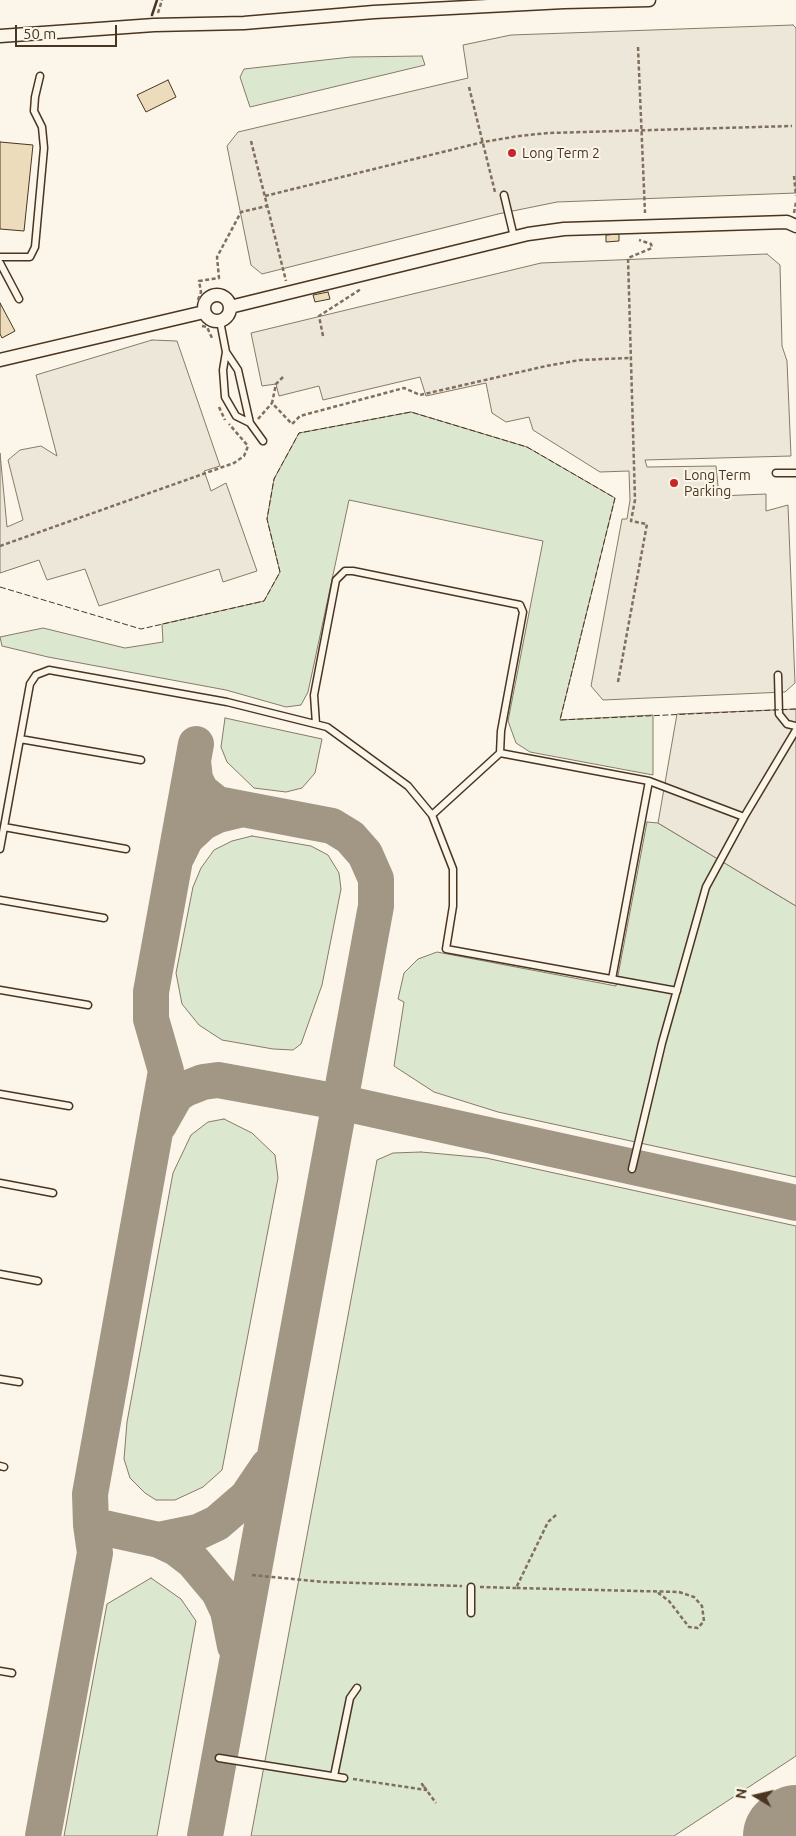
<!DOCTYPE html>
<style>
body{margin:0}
#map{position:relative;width:796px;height:1836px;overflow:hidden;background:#fbf6e9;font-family:Ubuntu,sans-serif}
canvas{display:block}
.north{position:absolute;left:731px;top:1771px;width:50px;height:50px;-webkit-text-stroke:4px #fbf6e9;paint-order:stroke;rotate:279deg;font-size:14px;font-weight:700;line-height:20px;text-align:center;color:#4a3520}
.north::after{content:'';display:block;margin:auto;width:18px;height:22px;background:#4a3520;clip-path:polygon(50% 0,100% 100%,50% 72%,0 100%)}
.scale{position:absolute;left:15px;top:25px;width:102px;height:22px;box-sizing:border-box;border:2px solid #4a3520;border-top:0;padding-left:6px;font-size:15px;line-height:18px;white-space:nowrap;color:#4a3520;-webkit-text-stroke:4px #fbf6e9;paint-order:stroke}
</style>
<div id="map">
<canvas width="796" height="1836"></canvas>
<div class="north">N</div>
<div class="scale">50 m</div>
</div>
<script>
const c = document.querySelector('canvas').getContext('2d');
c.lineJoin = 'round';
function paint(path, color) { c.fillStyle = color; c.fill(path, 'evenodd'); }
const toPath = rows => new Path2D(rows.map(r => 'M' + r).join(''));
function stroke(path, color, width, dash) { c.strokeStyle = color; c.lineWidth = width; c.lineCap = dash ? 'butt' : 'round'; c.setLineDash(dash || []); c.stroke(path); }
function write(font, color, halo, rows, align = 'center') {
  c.font = font + ' Ubuntu,sans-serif'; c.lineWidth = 4; c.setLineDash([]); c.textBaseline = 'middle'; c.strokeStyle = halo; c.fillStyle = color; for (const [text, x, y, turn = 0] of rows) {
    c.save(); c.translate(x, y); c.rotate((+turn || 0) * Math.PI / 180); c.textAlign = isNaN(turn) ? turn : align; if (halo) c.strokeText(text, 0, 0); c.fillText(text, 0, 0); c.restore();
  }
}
const green = toPath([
 [422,56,425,65,250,107,240,77,244,69,351,57,422,56],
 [411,412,527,447,615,498,560,720,653,715,653,775,530,752,516,743,508,721,543,541,349,500,308,692,301,705,286,707,226,690,48,657,2,646,0,637,43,628,125,648,163,642,162,624,264,601,280,572,267,519,274,479,299,433,411,412],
 [225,718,322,739,315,773,302,788,286,792,254,788,227,762,221,747,225,718],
 [647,822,658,823,796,906,796,1177,498,1112,434,1092,394,1066,404,1002,398,999,404,973,418,959,437,952,616,986,647,822],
 [252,836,311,846,328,855,339,873,341,889,322,985,301,1044,293,1050,273,1049,222,1040,199,1025,182,1004,176,973,193,887,201,868,214,850,232,841,252,836],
 [224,1119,252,1133,275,1155,278,1178,222,1470,203,1487,175,1500,156,1500,145,1493,130,1478,124,1459,127,1422,173,1173,191,1135,208,1122,224,1119],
 [421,1152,486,1158,796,1226,796,1756,674,1836,251,1836,377,1160,393,1153,421,1152],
 [151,1578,181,1599,196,1621,157,1836,64,1836,107,1604,151,1578]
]);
paint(green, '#dce7d0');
stroke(green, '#887966', 1);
const parking = toPath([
 [793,25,796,28,796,193,557,202,498,214,262,274,251,265,227,146,238,132,468,78,463,45,511,35,793,25],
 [767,254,780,265,782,346,787,361,791,456,645,460,647,467,716,466,719,496,766,494,766,511,788,505,795,683,785,692,603,700,591,686,622,519,627,519,630,500,629,471,600,472,533,430,529,417,506,422,492,413,486,383,426,396,420,377,323,400,319,386,279,396,276,384,262,386,251,333,541,263,767,254],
 [152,340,177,341,220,466,204,471,208,482,211,491,226,483,257,571,223,582,219,569,99,606,85,569,47,580,39,560,0,573,0,453,7,527,23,520,8,460,20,450,41,446,57,456,36,375,152,340],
 [796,709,796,906,658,823,677,714,796,709]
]);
paint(parking, '#ede7d9');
stroke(parking, '#887966', 1);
stroke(toPath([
 [177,856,186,838,202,823,218,815,243,809,217,804,201,791,195,779,193,761],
 [159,1125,176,1095,185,1089,203,1082,218,1080,339,1102,796,1203],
 [91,1525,159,1540],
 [235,1646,228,1611,219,1592,193,1561,176,1548,159,1540,198,1532,217,1523,247,1497,268,1466],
 [43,1836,95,1553,91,1525,90,1494,166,1071,151,1019,151,992,196,744],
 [205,1836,376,906,376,879,365,854,350,837,332,826,243,809]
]), '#a29684', 36);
stroke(toPath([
 [789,1836,796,1831]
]), '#a29684', 92);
const building = toPath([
 [168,80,176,97,146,112,137,95,168,80],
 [0,142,33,145,24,231,0,229,0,142],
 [619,234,619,241,606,242,606,235,619,234],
 [328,292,330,299,315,302,313,295,328,292],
 [0,303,15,331,2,338,0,334,0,303]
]);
paint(building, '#ecdcbc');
stroke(building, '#4a3520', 1);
const lane = toPath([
 [504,195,514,237],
 [0,257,30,257,35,247,44,148,42,127,34,111,35,97,40,76],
 [0,263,19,299],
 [220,321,226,352,238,370,250,423,263,441],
 [226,352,223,370,225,397,236,416,250,423],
 [776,473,796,473],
 [778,675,779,714,787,724,796,726],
 [316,724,314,695,336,580,345,571,353,571,520,605,523,612,501,731,500,753],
 [20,739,141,760],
 [432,815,453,869,453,906,446,949,677,991],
 [4,827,126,849],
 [0,849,30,684,36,675,49,670,227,702,327,727,408,786,432,815,500,753,649,781,744,817],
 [0,900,104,918],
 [612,979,649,781],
 [0,990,88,1005],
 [0,1094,69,1106],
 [632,1169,662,1043,706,887,744,817,796,730],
 [0,1183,53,1193],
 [0,1274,38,1281],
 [0,1379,19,1382],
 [0,1466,4,1467],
 [471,1613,471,1587],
 [0,1671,12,1673],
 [219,1758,344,1778],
 [334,1776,350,1698,357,1688]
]);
const street = toPath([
 [0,36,154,25,244,23,374,12,564,2,649,0],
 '204 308a13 13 0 1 1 26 0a13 13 0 1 1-26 0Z',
 [230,307,528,234,564,229,787,222,796,226],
 [0,360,204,312]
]);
stroke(lane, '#4a3520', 9);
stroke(street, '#4a3520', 15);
stroke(toPath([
 [158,13,162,0],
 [638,47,645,213],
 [469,87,495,192],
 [251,141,286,281],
 [794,176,796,196],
 [265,196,483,142,519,136,548,133,792,126],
 [794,213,796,202],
 [198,300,201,292,199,281,219,278,217,257,241,212,267,206],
 [202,326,207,327,212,338],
 [323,336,319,316,361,289],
 [283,377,276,384,272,403,292,424,300,416,404,388,420,395,546,366,580,360,631,358],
 [219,407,225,420],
 [258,419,272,403],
 [0,546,234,463,244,456,248,446,229,424],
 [618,682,647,524,631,521,635,500,628,258,652,248,651,244,639,240],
 [556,1515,548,1522,516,1588,679,1592,694,1597,702,1606,704,1621,698,1628,689,1627,669,1601,657,1592],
 [252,1575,324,1582,462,1586],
 [480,1587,516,1588],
 [353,1779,426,1790,422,1784,436,1803]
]), '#7f6f5c', 2.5, [4, 2.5]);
stroke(lane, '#fbf6e9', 6);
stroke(street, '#fbf6e9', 12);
stroke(toPath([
 [0,587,141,629,264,601,280,572,267,519,274,479,299,433,411,412,527,447,615,498,560,720,796,709]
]), '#4a3520', 1, [6, 2.5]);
stroke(toPath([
 [152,15,157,0]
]), '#4a3520', 2.5);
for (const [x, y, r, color] of [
 [512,153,5,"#c62828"],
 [674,483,5,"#c62828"]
]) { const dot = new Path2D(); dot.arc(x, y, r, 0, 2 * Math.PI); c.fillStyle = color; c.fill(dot); stroke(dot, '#fbf6e9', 2); }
write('14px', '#4a3520', '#fbf6e9', [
 ["Long Term 2",522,153],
 ["Long Term",684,475],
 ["Parking",684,491]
], 'left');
</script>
